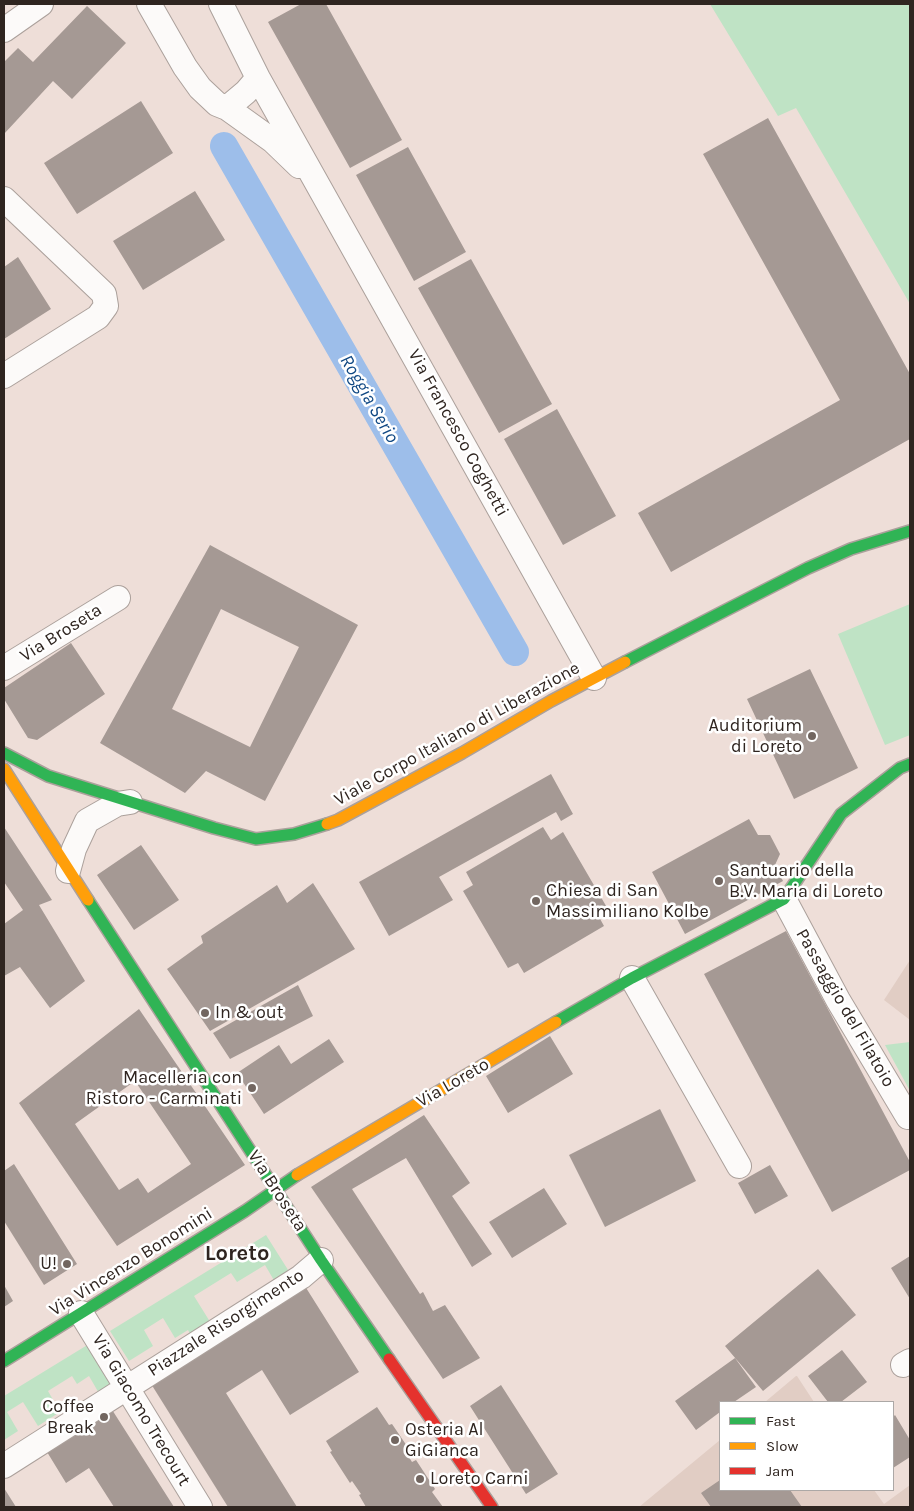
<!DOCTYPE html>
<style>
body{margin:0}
#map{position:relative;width:914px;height:1511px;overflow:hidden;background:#eeded8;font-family:Karla,sans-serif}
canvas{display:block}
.frame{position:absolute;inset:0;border:5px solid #2f2520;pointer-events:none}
.legend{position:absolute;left:719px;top:1401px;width:175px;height:90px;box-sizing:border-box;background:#fff;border:1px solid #aca8a6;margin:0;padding:6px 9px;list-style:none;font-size:15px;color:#2f2520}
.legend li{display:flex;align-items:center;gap:10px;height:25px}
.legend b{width:25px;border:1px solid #aca8a6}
</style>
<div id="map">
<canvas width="914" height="1511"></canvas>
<div class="frame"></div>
<ul class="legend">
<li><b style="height:6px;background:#30b455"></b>Fast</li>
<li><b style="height:6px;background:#ff9f0a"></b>Slow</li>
<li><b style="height:6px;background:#e5322d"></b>Jam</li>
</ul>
</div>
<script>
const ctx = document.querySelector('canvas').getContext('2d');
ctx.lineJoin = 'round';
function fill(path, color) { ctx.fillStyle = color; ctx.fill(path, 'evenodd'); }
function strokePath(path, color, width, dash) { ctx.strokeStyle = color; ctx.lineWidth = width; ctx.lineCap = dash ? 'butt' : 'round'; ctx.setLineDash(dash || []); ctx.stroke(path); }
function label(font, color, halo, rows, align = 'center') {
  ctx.font = font + ' Karla,sans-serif'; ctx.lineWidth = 5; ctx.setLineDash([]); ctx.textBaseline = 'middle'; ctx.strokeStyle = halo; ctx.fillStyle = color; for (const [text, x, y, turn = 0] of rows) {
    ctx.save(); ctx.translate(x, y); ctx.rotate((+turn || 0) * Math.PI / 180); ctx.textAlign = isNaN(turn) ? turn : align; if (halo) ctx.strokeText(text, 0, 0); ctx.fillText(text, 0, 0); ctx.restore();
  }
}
fill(new Path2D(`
 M 910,960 L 910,1020 L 884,1000 Z
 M 797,1376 L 814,1402 L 765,1402 L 796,1376 Z
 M 720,1440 L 720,1490 L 874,1490 L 884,1504 L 910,1485 L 910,1507 L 639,1507 Z`), '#e1cdc4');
fill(new Path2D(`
 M 710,4 L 910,4 L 910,304 L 796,108 L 778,116 Z
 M 910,604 L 910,735 L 885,745 L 838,634 Z
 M 910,1042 L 910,1091 L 885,1045 Z
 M 266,1235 L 290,1273 L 275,1282 L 265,1265 L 237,1282 L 231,1273 L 194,1296 L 212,1325 L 192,1337 L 188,1330 L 175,1338 L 163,1318 L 144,1330 L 153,1346 L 129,1361 L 110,1331 Z
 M 89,1344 L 115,1387 L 100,1395 L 89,1376 L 77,1384 L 72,1376 L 48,1391 L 60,1412 L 38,1426 L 23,1402 L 7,1412 L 18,1431 L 4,1440 L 4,1396 Z`), '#bfe3c5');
strokePath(new Path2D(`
 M 224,146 L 515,652`), '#9dbeea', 28);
fill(new Path2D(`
 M 301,4 L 326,4 L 402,140 L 350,168 L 268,22 Z
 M 87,6 L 126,43 L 72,99 L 53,81 L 4,134 L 4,62 L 18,48 L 33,62 Z
 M 141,101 L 173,153 L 77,214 L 44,163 Z
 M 768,118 L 910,374 L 910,439 L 671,572 L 638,513 L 840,400 L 703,154 Z
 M 408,147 L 466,252 L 414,281 L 356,175 Z
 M 195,191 L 225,240 L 143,290 L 113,241 Z
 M 18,257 L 51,309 L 4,339 L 4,267 Z
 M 471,259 L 552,404 L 499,433 L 418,288 Z
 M 557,409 L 616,516 L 563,545 L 504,439 Z
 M 210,545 L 358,625 L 265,801 L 206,771 L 185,793 L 100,743 ZM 221,609 L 299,647 L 250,747 L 172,709 Z
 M 71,643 L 105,694 L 37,740 L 28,738 L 4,699 L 4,688 Z
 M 810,669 L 858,768 L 794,799 L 747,699 Z
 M 551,774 L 573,814 L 561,821 L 556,812 L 439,877 L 453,900 L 389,936 L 359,882 Z
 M 749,819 L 758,835 L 770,835 L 780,854 L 775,865 L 783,881 L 685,934 L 652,872 Z
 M 4,827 L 52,900 L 39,905 L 85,981 L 50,1008 L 20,967 L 4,976 L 4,924 L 23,910 L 4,882 Z
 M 543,827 L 551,840 L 563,832 L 609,911 L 599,917 L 604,926 L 524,973 L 518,963 L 508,968 L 463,891 L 473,885 L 466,872 Z
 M 141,845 L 179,900 L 134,930 L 97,875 Z
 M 313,883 L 355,949 L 210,1031 L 167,969 L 203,943 L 201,936 L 277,885 L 287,903 Z
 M 786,931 L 910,1162 L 910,1170 L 832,1212 L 704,974 Z
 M 298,985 L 313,1016 L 230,1059 L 213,1033 Z
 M 139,1009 L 245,1165 L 117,1246 L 19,1103 ZM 135,1081 L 191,1164 L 148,1193 L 138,1178 L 119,1190 L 75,1124 Z
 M 550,1036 L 573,1074 L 508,1113 L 486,1076 Z
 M 329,1039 L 344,1062 L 264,1114 L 237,1073 L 279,1045 L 291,1064 Z
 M 660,1109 L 696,1181 L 605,1227 L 569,1155 Z
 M 424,1115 L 470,1183 L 452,1196 L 492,1254 L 472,1267 L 406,1158 L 352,1189 L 420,1294 L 423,1292 L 433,1311 L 445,1305 L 480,1358 L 443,1379 L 311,1187 Z
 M 14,1164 L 77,1264 L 44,1285 L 4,1221 L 4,1171 Z
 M 770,1165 L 788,1196 L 755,1214 L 738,1183 Z
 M 544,1188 L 567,1224 L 512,1258 L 489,1222 Z
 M 910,1256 L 910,1299 L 891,1268 Z
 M 818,1269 L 856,1315 L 763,1391 L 725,1346 Z
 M 303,1283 L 359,1372 L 290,1415 L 262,1370 L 226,1393 L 297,1507 L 228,1507 L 148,1379 Z
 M 4,1285 L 13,1301 L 4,1307 Z
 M 842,1350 L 867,1382 L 841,1402 L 828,1402 L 808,1376 Z
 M 735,1358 L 756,1387 L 734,1402 L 720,1402 L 720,1412 L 696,1430 L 675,1401 Z
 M 501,1385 L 558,1474 L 526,1494 L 470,1406 Z
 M 109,1405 L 174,1507 L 114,1507 L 89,1468 L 66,1483 L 44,1447 Z
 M 377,1407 L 389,1425 L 392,1424 L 411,1452 L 407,1454 L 412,1462 L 416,1460 L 435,1489 L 432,1492 L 443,1507 L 366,1507 L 359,1495 L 361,1494 L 352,1481 L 350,1483 L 330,1452 L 332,1451 L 326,1441 Z
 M 895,1415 L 910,1440 L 910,1457 L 893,1468 L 893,1417 Z
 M 720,1480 L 720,1490 L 790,1490 L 802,1507 L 711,1507 L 701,1493 Z
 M 4,1488 L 16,1507 L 4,1507 Z`), '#a59994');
const street = new Path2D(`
 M 149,4 L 185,67 L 200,88 L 217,104 L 227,108 L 273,141 L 299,166
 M 221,4 L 258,78 L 594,678
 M 4,30 L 41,4
 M 227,108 L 246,92 L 258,78
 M 4,199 L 104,294 L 106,306 L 98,317 L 4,376
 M 4,668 L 118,598
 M 68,871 L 74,849 L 87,821 L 117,804 L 130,802
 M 784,899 L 838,1000 L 908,1117
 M 632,978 L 739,1166
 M 81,1313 L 200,1507
 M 903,1365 L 910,1361
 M 4,1466 L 301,1277 L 321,1260`);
const fast = new Path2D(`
 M 625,662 L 808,568 L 851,549 L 910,531
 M 4,753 L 48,776 L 214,828 L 256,839 L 294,834 L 327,824
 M 88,900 L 321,1260 L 389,1359
 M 556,1022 L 632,978 L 784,899 L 841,814 L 900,768 L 910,764
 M 4,1361 L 245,1211 L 297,1175`);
const slow = new Path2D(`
 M 4,769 L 88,900
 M 327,824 L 338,820 L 462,753 L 551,701 L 625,662
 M 297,1175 L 556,1022`);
const jam = new Path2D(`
 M 389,1359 L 492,1507`);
strokePath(street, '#aba09b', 26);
strokePath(fast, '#aba09b', 14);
strokePath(slow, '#aba09b', 14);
strokePath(jam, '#aba09b', 14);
strokePath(street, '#fcfaf9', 24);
strokePath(fast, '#30b455', 11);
strokePath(slow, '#ff9f0a', 11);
strokePath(jam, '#e5322d', 11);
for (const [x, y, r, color] of [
 [812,736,5,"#726660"],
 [719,881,5,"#726660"],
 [536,901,5,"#726660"],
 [205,1013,5,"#726660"],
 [252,1088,5,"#726660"],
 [67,1264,5,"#726660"],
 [104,1417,5,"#726660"],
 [395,1440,5,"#726660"],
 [420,1479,5,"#726660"]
]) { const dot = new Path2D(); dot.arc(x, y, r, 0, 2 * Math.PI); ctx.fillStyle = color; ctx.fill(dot); strokePath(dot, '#fff', 2); }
label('18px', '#2f2520', '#fff', [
 ["Via Francesco Coghetti",458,433,61],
 ["Via Broseta",61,633,-32],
 ["Viale Corpo Italiano di Liberazione",457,734,-29],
 ["Passaggio del Filatoio",845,1008,60],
 ["Via Loreto",453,1083,-30],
 ["Via Broseta",277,1191,57],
 ["Via Vincenzo Bonomini",131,1262,-32],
 ["Piazzale Risorgimento",226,1323,-33],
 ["Via Giacomo Trecourt",141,1410,59]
]);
label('18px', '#2f2520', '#fff', [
 ["Auditorium",802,726,"right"],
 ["di Loreto",802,747,"right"],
 ["Santuario della",729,871],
 ["B.V. Maria di Loreto",729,892],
 ["Chiesa di San",546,891],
 ["Massimiliano Kolbe",546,912],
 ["In & out",215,1013],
 ["Macelleria con",242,1078,"right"],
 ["Ristoro - Carminati",242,1099,"right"],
 ["U!",57,1264,"right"],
 ["Coffee",94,1407,"right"],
 ["Break",94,1428,"right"],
 ["Osteria Al",405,1430],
 ["GiGianca",405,1451],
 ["Loreto Carni",430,1479]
], 'left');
label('italic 19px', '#114984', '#fff', [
 ["Roggia Serio",369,399,60]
]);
label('bold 22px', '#2f2520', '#fff', [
 ["Loreto",237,1254]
]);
</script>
